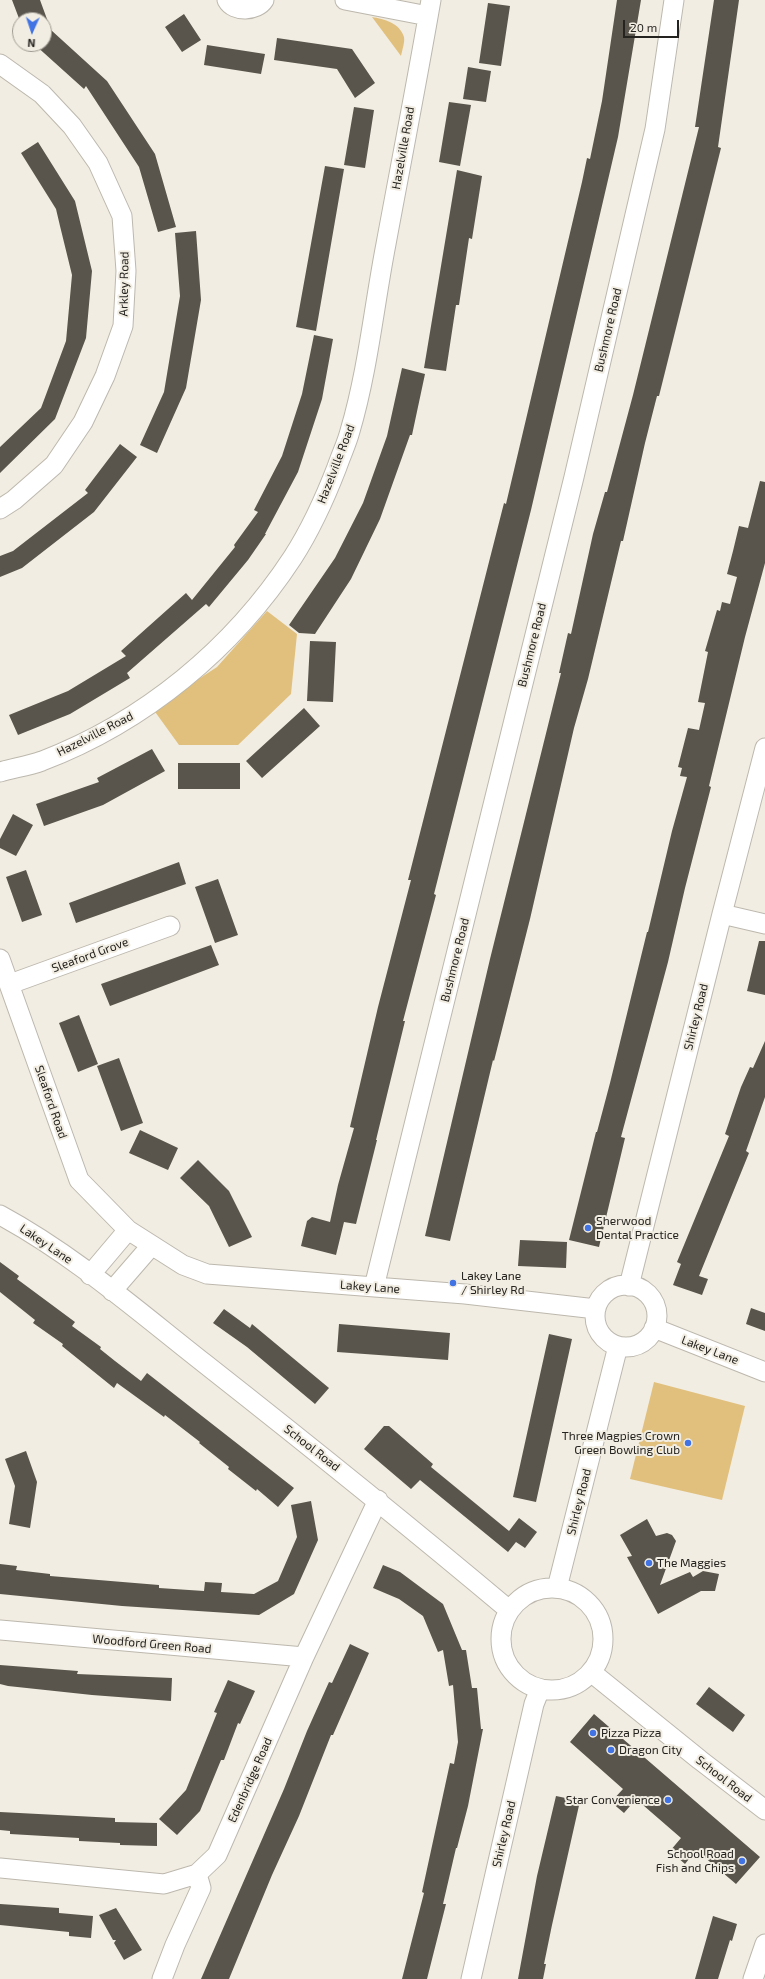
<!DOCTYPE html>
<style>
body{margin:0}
#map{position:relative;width:765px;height:1979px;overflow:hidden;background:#f2ede2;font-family:"Exo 2",sans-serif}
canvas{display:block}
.north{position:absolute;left:12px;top:12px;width:40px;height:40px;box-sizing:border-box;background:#f2ede2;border:1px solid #a09c94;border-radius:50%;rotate:183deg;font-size:11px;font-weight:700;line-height:16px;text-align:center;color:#25231f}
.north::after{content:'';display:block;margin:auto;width:14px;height:18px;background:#4173e4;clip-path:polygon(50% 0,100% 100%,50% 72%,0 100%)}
.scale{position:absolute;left:623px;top:20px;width:56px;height:18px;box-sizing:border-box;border:2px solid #25231f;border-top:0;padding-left:5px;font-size:12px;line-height:14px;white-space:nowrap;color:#25231f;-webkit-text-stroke:3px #f2ede2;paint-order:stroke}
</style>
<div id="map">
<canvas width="765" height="1979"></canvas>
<div class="north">N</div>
<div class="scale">20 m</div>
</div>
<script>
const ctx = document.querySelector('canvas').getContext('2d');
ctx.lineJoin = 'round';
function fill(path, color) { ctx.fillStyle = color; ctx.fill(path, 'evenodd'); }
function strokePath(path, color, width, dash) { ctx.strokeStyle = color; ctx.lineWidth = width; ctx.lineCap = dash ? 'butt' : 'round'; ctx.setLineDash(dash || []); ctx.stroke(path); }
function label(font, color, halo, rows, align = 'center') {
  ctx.font = font + ' "Exo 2",sans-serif'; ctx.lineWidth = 4; ctx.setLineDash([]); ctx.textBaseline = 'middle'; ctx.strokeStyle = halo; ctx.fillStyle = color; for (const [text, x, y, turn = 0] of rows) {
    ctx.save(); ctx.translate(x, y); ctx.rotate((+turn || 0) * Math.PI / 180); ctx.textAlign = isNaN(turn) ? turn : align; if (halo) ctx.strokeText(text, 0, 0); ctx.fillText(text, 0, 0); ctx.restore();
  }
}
fill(new Path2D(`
 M 372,17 C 384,19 400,23 404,37 C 405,42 402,51 401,56 Z
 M 267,611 L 297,634 L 291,694 L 238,745 L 179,745 L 153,709 L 217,667 Z
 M 654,1382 L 745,1406 L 722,1500 L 630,1479 Z`), '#e1c07e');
fill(new Path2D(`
 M 12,0 L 40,0 L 51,30 L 107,81 L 155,154 L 176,227 L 158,232 L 139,167 L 86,86 L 84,89 L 34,44 L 44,44 L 44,20 L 20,21 Z
 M 617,0 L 641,0 L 618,137 L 531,510 L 434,894 L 436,895 L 403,1021 L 405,1021 L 376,1140 L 377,1140 L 356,1224 L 344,1222 L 336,1255 L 301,1246 L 307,1221 L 312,1217 L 330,1222 L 338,1185 L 354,1128 L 350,1127 L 378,1007 L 411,880 L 408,880 L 504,503 L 506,504 L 582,182 L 587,158 L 590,159 L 602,101 Z
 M 714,0 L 739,0 L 718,147 L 721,148 L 659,396 L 657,396 L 645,443 L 623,541 L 621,541 L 588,679 L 574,728 L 530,919 L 494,1061 L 493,1060 L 450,1241 L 425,1236 L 490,959 L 561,673 L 559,673 L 568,633 L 571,634 L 593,534 L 605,492 L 607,492 L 633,395 L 699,127 L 695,127 Z
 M 488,3 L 510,6 L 501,66 L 479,63 Z
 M 184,14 L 201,40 L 182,52 L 165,27 Z
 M 277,38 L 352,49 L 375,83 L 355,98 L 337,69 L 274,60 Z
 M 207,45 L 265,54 L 261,74 L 204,65 Z
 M 468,67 L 491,71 L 486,102 L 463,99 Z
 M 449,102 L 471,105 L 460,166 L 439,162 Z
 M 354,107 L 374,110 L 365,168 L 344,165 Z
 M 38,142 L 75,201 L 92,271 L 86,338 L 55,419 L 0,473 L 0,447 L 41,408 L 66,341 L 72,275 L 60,226 L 56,209 L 21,153 Z
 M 325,166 L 344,169 L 316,331 L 296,327 Z
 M 457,170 L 482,176 L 472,239 L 469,238 L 459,305 L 456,305 L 446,371 L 424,368 Z
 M 196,231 L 201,300 L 186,388 L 157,453 L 140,445 L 164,392 L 180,296 L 175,233 Z
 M 314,335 L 333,339 L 322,399 L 298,472 L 265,534 L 266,534 L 248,560 L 209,607 L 206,604 L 127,673 L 130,678 L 70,714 L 18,735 L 9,715 L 68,691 L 126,656 L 121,651 L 186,593 L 192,600 L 235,547 L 234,545 L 258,512 L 254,510 L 282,456 L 302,394 Z
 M 402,368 L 425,374 L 412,435 L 410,435 L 380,519 L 351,579 L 315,634 L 299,633 L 289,625 L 335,558 L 363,503 L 387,436 Z
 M 120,444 L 137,457 L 94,512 L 22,568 L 0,577 L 0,556 L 13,551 L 88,493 L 85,490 Z
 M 760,481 L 765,482 L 765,563 L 745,637 L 709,786 L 711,787 L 685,888 L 668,962 L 621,1137 L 625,1138 L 599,1247 L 569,1240 L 596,1132 L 597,1132 L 610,1083 L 647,932 L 648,932 L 672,831 L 687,777 L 680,776 L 682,768 L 678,767 L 688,728 L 699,730 L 705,703 L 698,702 L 708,652 L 705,651 L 717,610 L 720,611 L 722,602 L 730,604 L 737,577 L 727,574 L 733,551 L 739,526 L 748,528 Z
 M 310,641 L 336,642 L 333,702 L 307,701 Z
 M 304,708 L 320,726 L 262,778 L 246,761 Z
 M 152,749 L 165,771 L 103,805 L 44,826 L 36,804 L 99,782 L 97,778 Z
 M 178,763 L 240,763 L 240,789 L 178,789 Z
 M 13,814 L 33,825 L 16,856 L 0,848 L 0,839 Z
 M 179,862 L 186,884 L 76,923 L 69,903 Z
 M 26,870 L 42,915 L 22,922 L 6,877 Z
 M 218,879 L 238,935 L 215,943 L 195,887 Z
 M 759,941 L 765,941 L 765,995 L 747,991 Z
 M 211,945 L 219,965 L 110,1006 L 101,984 Z
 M 79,1015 L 98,1064 L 78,1072 L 59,1023 Z
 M 765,1041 L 765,1097 L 746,1151 L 749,1153 L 699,1276 L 708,1279 L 702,1295 L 673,1285 L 681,1264 L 677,1262 L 729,1136 L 725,1134 L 741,1087 L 750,1067 L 753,1068 Z
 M 119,1058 L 143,1123 L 121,1131 L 97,1066 Z
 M 140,1130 L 178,1148 L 168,1170 L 129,1153 Z
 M 198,1160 L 229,1191 L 252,1237 L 229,1247 L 209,1206 L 180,1178 Z
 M 520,1240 L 567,1242 L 566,1268 L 518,1266 Z
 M 0,1262 L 19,1276 L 17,1279 L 75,1322 L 72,1326 L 101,1347 L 100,1349 L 115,1361 L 141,1381 L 147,1373 L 294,1488 L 278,1507 L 257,1489 L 256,1491 L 228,1469 L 229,1467 L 199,1443 L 200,1442 L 165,1415 L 164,1417 L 117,1383 L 114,1388 L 62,1346 L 63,1344 L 33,1323 L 35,1320 L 0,1292 Z
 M 751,1308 L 765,1313 L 765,1331 L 746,1324 Z
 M 224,1309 L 250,1328 L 252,1324 L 329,1388 L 315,1404 L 247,1347 L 213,1323 Z
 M 339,1324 L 450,1333 L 448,1360 L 337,1352 Z
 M 549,1334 L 572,1339 L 536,1502 L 513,1497 Z
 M 384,1426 L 389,1426 L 433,1464 L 431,1467 L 509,1531 L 519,1518 L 537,1532 L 525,1548 L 516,1542 L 508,1552 L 420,1480 L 411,1489 L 364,1449 Z
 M 26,1451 L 37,1482 L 30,1528 L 9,1524 L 15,1486 L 5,1459 Z
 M 311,1501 L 318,1540 L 294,1594 L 259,1615 L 122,1606 L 0,1594 L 0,1564 L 17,1566 L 16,1570 L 50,1574 L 50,1576 L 159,1585 L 159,1588 L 204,1591 L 205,1582 L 222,1583 L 221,1592 L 254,1594 L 278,1581 L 297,1537 L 291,1505 Z
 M 647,1519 L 656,1536 L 667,1533 L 672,1535 L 676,1541 L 660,1585 L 690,1572 L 693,1577 L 703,1571 L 719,1574 L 715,1591 L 701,1591 L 658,1614 L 627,1557 L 632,1556 L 620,1535 Z
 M 383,1565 L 400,1572 L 443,1604 L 462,1650 L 466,1650 L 472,1688 L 477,1688 L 481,1729 L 483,1729 L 468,1806 L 457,1848 L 456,1848 L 443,1904 L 446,1904 L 427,1979 L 402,1979 L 424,1893 L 422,1892 L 450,1763 L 454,1764 L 458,1742 L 453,1685 L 449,1686 L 443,1650 L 438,1652 L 423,1616 L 399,1599 L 373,1588 Z
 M 350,1644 L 369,1653 L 333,1735 L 331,1735 L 299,1816 L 272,1875 L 229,1979 L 201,1979 L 284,1789 L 307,1731 L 329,1682 L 332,1683 Z
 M 0,1665 L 78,1671 L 77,1674 L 172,1678 L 171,1701 L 92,1695 L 8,1686 L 0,1684 Z
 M 228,1680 L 255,1691 L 240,1724 L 238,1723 L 224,1760 L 221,1760 L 200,1811 L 177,1835 L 159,1819 L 186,1790 L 217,1713 L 214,1712 Z
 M 709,1687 L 745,1715 L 733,1732 L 696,1704 Z
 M 594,1714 L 760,1857 L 736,1884 L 696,1850 L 685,1864 L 670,1851 L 681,1838 L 636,1799 L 624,1813 L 611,1802 L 623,1789 L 570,1742 Z
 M 556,1796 L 580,1801 L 552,1925 L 544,1964 L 546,1964 L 543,1979 L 518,1979 L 537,1876 Z
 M 0,1812 L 115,1818 L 115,1822 L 157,1823 L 157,1846 L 120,1845 L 120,1843 L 79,1841 L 79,1838 L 10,1834 L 10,1831 L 0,1830 Z
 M 0,1904 L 59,1908 L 59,1913 L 93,1916 L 91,1938 L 69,1936 L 69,1932 L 0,1925 Z
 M 116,1908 L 142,1950 L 124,1960 L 114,1943 L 116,1940 L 113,1940 L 99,1915 Z
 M 713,1916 L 737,1924 L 732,1941 L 730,1940 L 718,1979 L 695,1979 Z`), '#59554c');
const minor = new Path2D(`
 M 227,0 C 234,13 257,11 264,0
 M 345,0 L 428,16
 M 0,64 L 42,94 L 72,126 L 98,163 L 122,216 L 126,271 L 123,326 L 105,376 L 83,422 L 54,465 L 14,500 L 0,509
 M 0,772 C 14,768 28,766 42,761 C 144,722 233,649 293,557 C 311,529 325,498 337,467 C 341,455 347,443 350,431 C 368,370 374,306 386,244 C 401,163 417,81 431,0
 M 722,914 L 765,924
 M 0,959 L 79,1180 L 128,1230 L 183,1265 L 207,1274 L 465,1294 L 596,1309
 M 10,984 L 170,926
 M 0,1215 C 74,1255 139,1312 204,1363 C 307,1444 409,1526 509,1610
 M 90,1275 L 128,1230
 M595 1316a31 31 0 1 1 62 0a31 31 0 1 1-62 0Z
 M 629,1286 L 722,914 L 765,748
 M 374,1287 L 574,477 L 655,129 L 674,0
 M 112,1291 L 151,1246
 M 654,1328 L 765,1372
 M 557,1588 L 618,1346
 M501 1639a51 51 0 1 1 102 0a51 51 0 1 1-102 0Z
 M 0,1630 L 304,1657
 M 591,1672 L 700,1760 L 765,1810
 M 0,1868 L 164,1884 L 197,1874 L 217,1855 L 304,1657 L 378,1500
 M 162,1979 L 175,1945 L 201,1888 L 197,1874
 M 471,1979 L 534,1704 L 540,1689
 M 753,1979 L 765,1944`);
strokePath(minor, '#bdb8ae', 21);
strokePath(minor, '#fff', 19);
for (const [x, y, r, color] of [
 [588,1228,4,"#4173e4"],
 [453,1283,4,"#4173e4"],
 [688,1443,4,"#4173e4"],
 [649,1563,4,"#4173e4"],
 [593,1733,4,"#4173e4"],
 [611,1750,4,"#4173e4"],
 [668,1800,4,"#4173e4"],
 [742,1861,4,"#4173e4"]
]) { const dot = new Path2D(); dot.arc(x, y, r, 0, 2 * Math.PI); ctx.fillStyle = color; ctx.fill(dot); strokePath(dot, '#f2ede2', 1.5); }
label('12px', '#25231f', '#f2ede2', [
 ["Hazelville Road",403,148,-80],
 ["Arkley Road",124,284,-89],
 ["Bushmore Road",608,330,-77],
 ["Hazelville Road",336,464,-69],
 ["Bushmore Road",532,645,-76],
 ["Hazelville Road",95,734,-27],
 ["Sleaford Grove",90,955,-20],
 ["Bushmore Road",455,960,-76],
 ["Shirley Road",696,1017,-76],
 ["Sleaford Road",51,1102,71],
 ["Lakey Lane",46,1244,34],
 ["Lakey Lane",370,1287,4],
 ["Lakey Lane",710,1350,21],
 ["School Road",312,1448,38],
 ["Shirley Road",579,1502,-76],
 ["Woodford Green Road",152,1644,5],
 ["School Road",724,1779,38],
 ["Edenbridge Road",250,1780,-66],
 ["Shirley Road",504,1834,-77]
]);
label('12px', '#25231f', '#f2ede2', [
 ["Sherwood",596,1221],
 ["Dental Practice",596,1235],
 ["Lakey Lane",461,1276],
 ["/ Shirley Rd",461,1290],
 ["Three Magpies Crown",680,1436,"right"],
 ["Green Bowling Club",680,1450,"right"],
 ["The Maggies",657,1563],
 ["Pizza Pizza",601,1733],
 ["Dragon City",619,1750],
 ["Star Convenience",660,1800,"right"],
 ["School Road",734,1854,"right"],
 ["Fish and Chips",734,1868,"right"]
], 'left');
</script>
